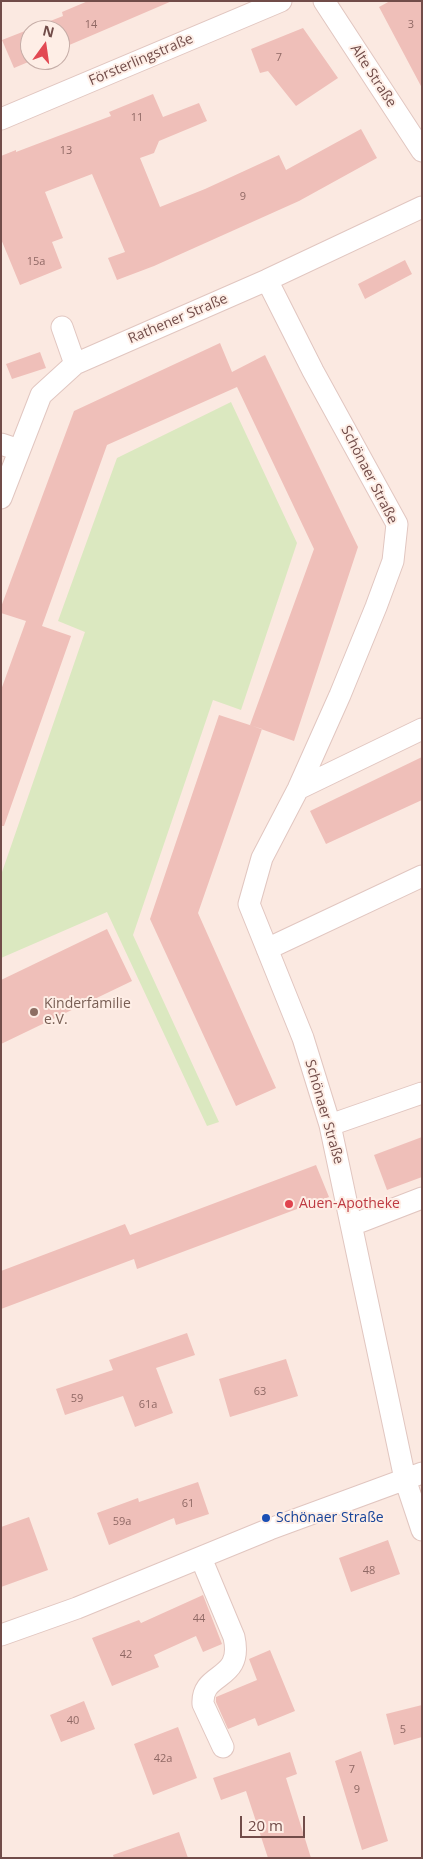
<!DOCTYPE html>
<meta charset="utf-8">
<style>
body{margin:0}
#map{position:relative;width:423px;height:1859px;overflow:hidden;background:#fbe9e1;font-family:"Open Sans",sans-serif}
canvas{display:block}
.frame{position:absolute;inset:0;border:2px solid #714c49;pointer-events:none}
.north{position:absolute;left:20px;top:20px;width:50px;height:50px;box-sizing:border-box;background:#feeee6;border:1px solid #c6ada7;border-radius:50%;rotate:14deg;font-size:14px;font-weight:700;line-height:20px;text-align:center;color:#714c49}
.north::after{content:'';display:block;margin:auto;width:18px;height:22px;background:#e24953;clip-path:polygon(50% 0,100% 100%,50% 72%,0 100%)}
.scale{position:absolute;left:240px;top:1816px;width:65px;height:22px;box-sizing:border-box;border:2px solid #714c49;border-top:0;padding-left:6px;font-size:15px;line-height:18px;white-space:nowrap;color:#714c49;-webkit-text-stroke:4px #feeee6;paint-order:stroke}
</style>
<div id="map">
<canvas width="423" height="1859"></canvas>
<div class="frame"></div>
<div class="north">N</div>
<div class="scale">20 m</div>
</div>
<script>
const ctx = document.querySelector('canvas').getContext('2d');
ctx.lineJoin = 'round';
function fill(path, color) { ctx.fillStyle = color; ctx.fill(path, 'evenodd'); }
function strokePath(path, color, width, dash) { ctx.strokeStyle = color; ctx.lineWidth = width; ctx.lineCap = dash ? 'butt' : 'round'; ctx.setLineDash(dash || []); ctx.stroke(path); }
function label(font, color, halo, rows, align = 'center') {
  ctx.font = font + ' "Open Sans",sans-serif'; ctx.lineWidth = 4; ctx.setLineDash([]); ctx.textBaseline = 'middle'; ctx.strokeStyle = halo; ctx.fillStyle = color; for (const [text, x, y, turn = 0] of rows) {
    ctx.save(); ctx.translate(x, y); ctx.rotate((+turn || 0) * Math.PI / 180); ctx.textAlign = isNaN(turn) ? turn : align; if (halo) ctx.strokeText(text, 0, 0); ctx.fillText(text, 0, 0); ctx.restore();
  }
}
fill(new Path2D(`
 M 231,402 L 297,543 L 241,710 L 213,700 L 133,935 L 219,1122 L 207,1126 L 107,912 L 1,958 L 1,875 L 85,632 L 58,621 L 117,458 Z`), '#dbe8c0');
fill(new Path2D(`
 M 88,1 L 172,1 L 60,49 L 60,30 L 30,30 L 30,60 L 33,60 L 14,68 L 2,40 L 63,16 L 62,12 Z
 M 390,1 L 422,1 L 422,88 L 379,7 Z
 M 303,28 L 338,78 L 296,106 L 268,71 L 260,73 L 251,49 Z
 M 153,94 L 163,117 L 199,103 L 207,121 L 159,141 L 154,153 L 140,158 L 160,207 L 205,189 L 279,155 L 286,170 L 361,129 L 377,158 L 299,201 L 154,266 L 117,280 L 108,258 L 125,252 L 92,174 L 45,192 L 63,238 L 52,242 L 62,268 L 20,285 L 1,239 L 1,156 L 16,150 L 16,152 L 111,116 L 109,112 Z
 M 405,260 L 412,274 L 365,299 L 358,284 Z
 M 220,343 L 232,372 L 265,355 L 358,547 L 294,741 L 250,725 L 314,549 L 237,387 L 107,445 L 42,626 L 71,636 L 4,826 L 1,826 L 1,690 L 26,621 L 1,613 L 1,607 L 74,411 Z
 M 40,352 L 46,368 L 12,379 L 6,364 Z
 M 219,715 L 262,729 L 198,913 L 276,1088 L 236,1106 L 150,919 Z
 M 422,757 L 422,800 L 326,844 L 310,811 Z
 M 107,929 L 132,981 L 1,1044 L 1,980 Z
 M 422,1137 L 422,1177 L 387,1190 L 374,1155 Z
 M 316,1165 L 329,1197 L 137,1269 L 134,1259 L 1,1309 L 1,1271 L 125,1224 L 130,1235 Z
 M 187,1333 L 195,1355 L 156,1368 L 173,1413 L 135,1427 L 123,1396 L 65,1415 L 56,1389 L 113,1370 L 109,1360 Z
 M 286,1359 L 298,1396 L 230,1417 L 219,1379 Z
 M 198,1482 L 209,1514 L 176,1525 L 174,1518 L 109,1545 L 97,1513 L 138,1498 L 139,1502 Z
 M 29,1517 L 48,1570 L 1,1587 L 1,1527 Z
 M 388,1540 L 400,1574 L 351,1592 L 339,1558 Z
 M 203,1595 L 222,1644 L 203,1652 L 196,1636 L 154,1655 L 159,1667 L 112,1686 L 92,1638 L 139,1620 L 141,1623 Z
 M 270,1650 L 295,1711 L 258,1726 L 255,1718 L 228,1729 L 216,1702 L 216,1697 L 257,1680 L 249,1659 Z
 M 84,1701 L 95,1729 L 61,1742 L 50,1715 Z
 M 422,1705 L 422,1737 L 394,1745 L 386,1714 Z
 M 178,1727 L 197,1778 L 153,1795 L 134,1744 Z
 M 361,1751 L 388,1841 L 362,1850 L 335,1761 Z
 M 290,1752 L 297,1774 L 286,1778 L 311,1858 L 268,1858 L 246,1791 L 221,1800 L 213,1778 Z
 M 179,1832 L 188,1858 L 114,1858 L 113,1855 Z`), '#efbfb9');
const minor = new Path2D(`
 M 324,1 L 422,151
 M 1,119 L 281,1
 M 267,280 L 313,371 L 397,524 L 393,561 L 376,607 L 340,695 L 298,789 L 262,858 L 249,904 L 303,1038 L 330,1125 L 405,1479 L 422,1530
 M 62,327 L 75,364
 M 1,444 L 19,450
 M 1,498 L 41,395 L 75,364 L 267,280 L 422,207
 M 298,789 L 422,729
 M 267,949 L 422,876
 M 330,1125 L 422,1093
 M 352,1225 L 422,1198
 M 201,1558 L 234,1637 C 244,1682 201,1671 203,1704 L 223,1747
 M 1,1635 L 77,1608 L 270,1529 L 422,1473`);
strokePath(minor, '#e1c6c0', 23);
strokePath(minor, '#fff', 21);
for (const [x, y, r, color] of [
 [34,1012,5,"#8d6e63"],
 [289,1204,5,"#e0444e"],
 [266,1518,5,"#1a4fb4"]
]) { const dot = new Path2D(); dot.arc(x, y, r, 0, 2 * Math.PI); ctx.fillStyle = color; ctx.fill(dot); strokePath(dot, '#feeee6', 2); }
label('11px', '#906965', null, [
 ["14",91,25],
 ["3",411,25],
 ["7",279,58],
 ["11",137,118],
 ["13",66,151],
 ["9",243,197],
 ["15a",36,262],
 ["63",260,1392],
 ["59",77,1399],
 ["61a",148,1405],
 ["61",188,1504],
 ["59a",122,1522],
 ["48",369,1571],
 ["44",199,1619],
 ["42",126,1655],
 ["40",73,1721],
 ["5",403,1730],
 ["42a",163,1759],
 ["7",352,1770],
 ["9",357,1790]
]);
label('14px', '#714c49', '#feeee6', [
 ["Försterlingstraße",141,60,-23],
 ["Alte Straße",373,76,57],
 ["Rathener Straße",178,319,-23],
 ["Schönaer Straße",369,475,63],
 ["Schönaer Straße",324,1112,74]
]);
label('14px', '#785e54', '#feeee6', [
 ["Kinderfamilie",44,1004],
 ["e.V.",44,1020]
], 'left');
label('14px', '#be3a42', '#feeee6', [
 ["Auen-Apotheke",299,1204]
], 'left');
label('14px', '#164399', '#feeee6', [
 ["Schönaer Straße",276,1518]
], 'left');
</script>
